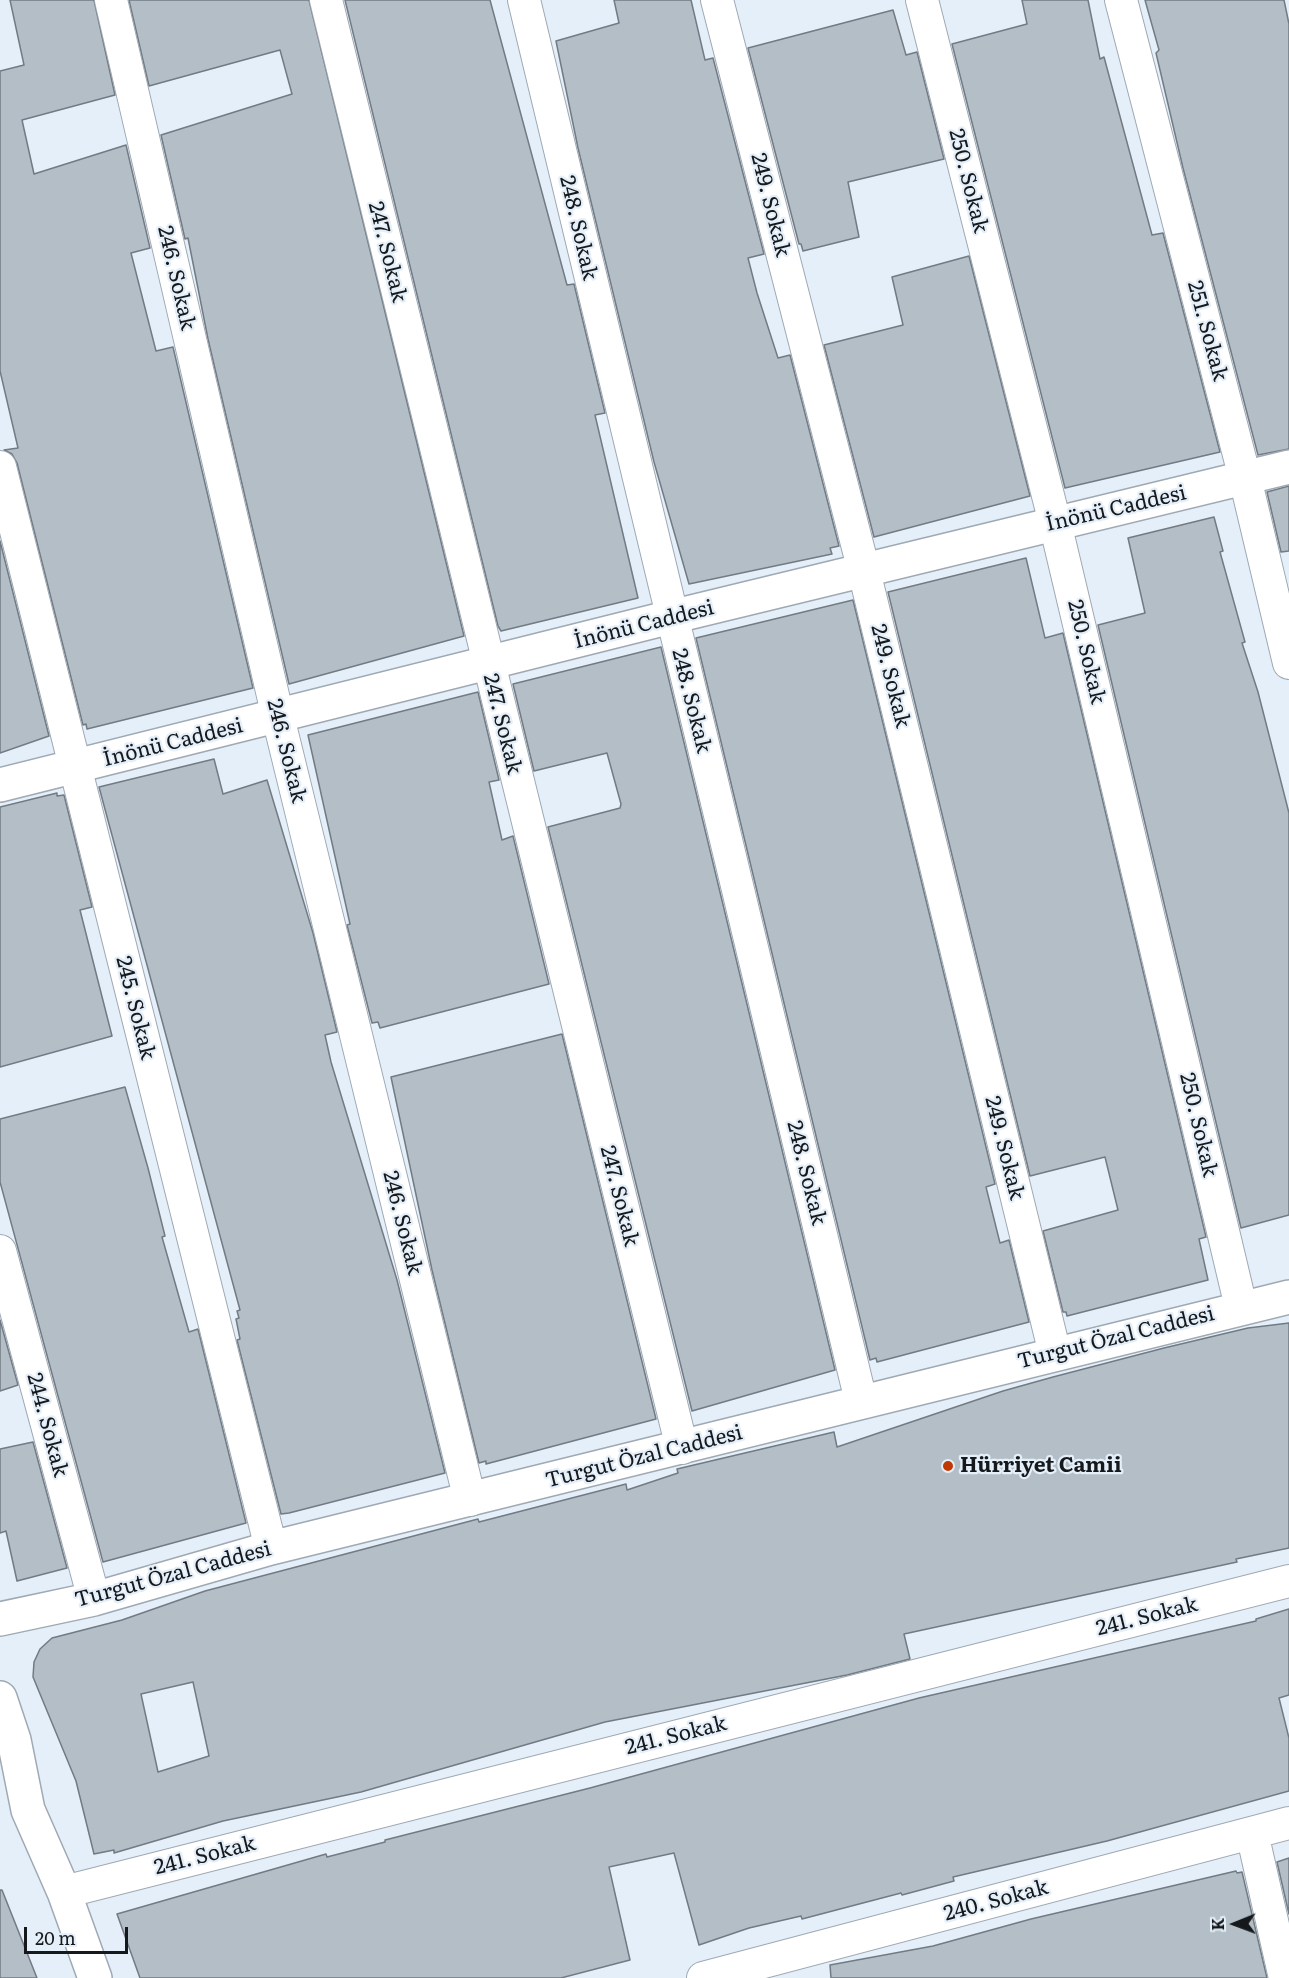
<!DOCTYPE html>
<meta charset="utf-8">
<style>
body{margin:0}
#map{position:relative;width:1289px;height:1978px;overflow:hidden;background:#e5eff9;font-family:Literata,serif}
canvas{display:block}
.north{position:absolute;left:1205px;top:1894px;width:60px;height:60px;-webkit-text-stroke:4px #e5eff9;paint-order:stroke;rotate:269deg;font-size:16px;font-weight:700;line-height:24px;text-align:center;color:#15191c}
.north::after{content:'';display:block;margin:auto;width:21px;height:27px;background:#15191c;clip-path:polygon(50% 0,100% 100%,50% 72%,0 100%)}
.scale{position:absolute;left:24px;top:1927px;width:104px;height:27px;box-sizing:border-box;border:3px solid #15191c;border-top:0;padding-left:8px;font-size:18px;line-height:21px;white-space:nowrap;color:#15191c;-webkit-text-stroke:4px #e5eff9;paint-order:stroke}
</style>
<div id="map">
<canvas width="1289" height="1978"></canvas>
<div class="north">K</div>
<div class="scale">20 m</div>
</div>
<script>
const ctx = document.querySelector('canvas').getContext('2d');
ctx.lineJoin = 'round';
function fill(path, color) { ctx.fillStyle = color; ctx.fill(path, 'evenodd'); }
function strokePath(path, color, width, dash) { ctx.strokeStyle = color; ctx.lineWidth = width; ctx.lineCap = dash ? 'butt' : 'round'; ctx.setLineDash(dash || []); ctx.stroke(path); }
function label(font, color, halo, rows, align = 'center') {
  ctx.font = font + ' Literata,serif'; ctx.lineWidth = 4.5; ctx.setLineDash([]); ctx.textBaseline = 'middle'; ctx.strokeStyle = halo; ctx.fillStyle = color; for (const [text, x, y, turn = 0] of rows) {
    ctx.save(); ctx.translate(x, y); ctx.rotate((+turn || 0) * Math.PI / 180); ctx.textAlign = isNaN(turn) ? turn : align; if (halo) ctx.strokeText(text, 0, 0); ctx.fillText(text, 0, 0); ctx.restore();
  }
}
const building = new Path2D(`
 M 10,0 L 94,0 L 115,95 L 22,120 L 34,174 L 126,145 L 150,248 L 131,253 L 156,351 L 173,347 L 253,688 L 87,729 L 86,724 L 83,725 L 17,463 L 12,454 L 4,450 L 18,448 L 0,371 L 0,71 L 24,65 Z
 M 129,0 L 309,0 L 464,636 L 289,684 L 208,339 L 188,238 L 185,239 L 161,135 L 292,94 L 280,50 L 149,86 Z
 M 345,0 L 490,0 L 567,285 L 574,284 L 605,413 L 595,415 L 638,598 L 501,631 L 498,626 Z
 M 614,0 L 691,0 L 705,60 L 713,58 L 764,254 L 748,258 L 757,293 L 778,358 L 790,355 L 839,546 L 830,548 L 832,554 L 689,584 L 654,462 L 578,148 L 556,41 L 619,23 Z
 M 1022,0 L 1088,0 L 1100,59 L 1104,57 L 1152,235 L 1163,233 L 1220,452 L 1065,488 L 952,44 L 1027,24 Z
 M 1145,0 L 1284,0 L 1289,24 L 1289,449 L 1258,455 L 1183,168 L 1156,53 L 1159,50 Z
 M 893,10 L 906,55 L 917,52 L 944,159 L 848,182 L 859,237 L 803,251 L 801,244 L 799,244 L 748,48 Z
 M 969,256 L 1030,496 L 874,537 L 824,345 L 903,325 L 892,277 Z
 M 1289,486 L 1289,551 L 1281,552 L 1267,492 Z
 M 1214,517 L 1223,551 L 1220,552 L 1245,642 L 1242,643 L 1258,692 L 1289,813 L 1289,1215 L 1241,1228 L 1098,625 L 1145,613 L 1128,538 Z
 M 0,541 L 49,736 L 0,753 Z
 M 1026,558 L 1045,638 L 1063,633 L 1206,1237 L 1199,1239 L 1208,1280 L 1067,1316 L 1066,1312 L 1063,1312 L 1043,1231 L 1118,1210 L 1105,1157 L 1030,1176 L 888,592 Z
 M 853,600 L 995,1184 L 986,1187 L 1000,1243 L 1009,1240 L 1029,1322 L 877,1362 L 876,1358 L 870,1360 L 696,638 Z
 M 661,647 L 835,1370 L 692,1411 L 548,827 L 620,808 L 621,804 L 607,753 L 534,771 L 513,684 Z
 M 478,692 L 499,780 L 489,782 L 502,840 L 513,836 L 549,984 L 380,1028 L 378,1022 L 372,1023 L 347,925 L 350,924 L 308,735 Z
 M 214,759 L 223,794 L 267,780 L 313,933 L 337,1032 L 325,1035 L 331,1062 L 397,1280 L 445,1473 L 289,1513 L 281,1514 L 237,1340 L 240,1339 L 236,1319 L 239,1318 L 237,1311 L 240,1310 L 99,787 Z
 M 57,793 L 57,796 L 64,795 L 92,907 L 80,910 L 112,1036 L 0,1067 L 0,807 Z
 M 562,1034 L 656,1419 L 486,1464 L 486,1461 L 479,1463 L 432,1270 L 391,1077 Z
 M 125,1087 L 148,1168 L 165,1236 L 162,1237 L 189,1332 L 198,1329 L 246,1523 L 103,1562 L 0,1182 L 0,1119 Z
 M 0,1320 L 18,1385 L 0,1391 Z
 M 1289,1323 L 1289,1548 L 1236,1559 L 1237,1562 L 904,1634 L 910,1659 L 847,1675 L 605,1722 L 361,1792 L 223,1821 L 114,1853 L 114,1850 L 94,1854 L 76,1781 L 33,1677 L 34,1662 L 40,1649 L 52,1638 L 122,1620 L 205,1591 L 478,1519 L 479,1522 L 626,1484 L 627,1490 L 678,1473 L 677,1469 L 834,1432 L 837,1447 L 1003,1391 L 1053,1377 L 1164,1348 L 1248,1328 ZM 193,1682 L 209,1756 L 158,1772 L 141,1694 Z
 M 33,1442 L 67,1568 L 17,1581 L 6,1531 L 0,1533 L 0,1449 Z
 M 1289,1609 L 1289,1695 L 1279,1698 L 1289,1738 L 1289,1791 L 1107,1841 L 953,1877 L 954,1881 L 902,1895 L 901,1893 L 802,1919 L 801,1916 L 749,1928 L 699,1945 L 674,1853 L 609,1867 L 630,1960 L 561,1978 L 140,1978 L 117,1914 L 326,1854 L 327,1857 L 385,1842 L 385,1840 L 590,1788 L 919,1698 L 1256,1621 L 1256,1619 Z
 M 1289,1858 L 1289,1914 L 1277,1862 Z
 M 1236,1871 L 1237,1873 L 1242,1872 L 1267,1978 L 831,1978 L 830,1965 L 933,1946 L 1031,1919 Z
 M 0,1890 L 2,1890 L 37,1978 L 0,1978 Z`);
fill(building, '#b3bec7');
strokePath(building, '#727b84', 1.5);
const minor = new Path2D(`
 M 111,0 L 278,717 L 470,1500
 M 326,0 L 682,1448
 M 524,0 L 861,1401
 M 717,0 L 864,571 L 1055,1354
 M 922,0 L 1055,523 L 1241,1307
 M 1121,0 L 1245,478 L 1289,663
 M 0,467 L 271,1548
 M 0,1251 L 94,1599
 M 1252,1833 L 1285,1978
 M 64,1892 L 1289,1581
 M 703,1978 L 1289,1823`);
const tertiary = new Path2D(`
 M 0,785 L 671,617 L 1289,467
 M 0,1619 L 94,1599 L 271,1548 L 1289,1297
 M 0,1698 L 14,1740 L 28,1810 L 64,1892 L 95,1978`);
strokePath(minor, '#9fa9b3', 34);
strokePath(tertiary, '#9fa9b3', 36);
strokePath(minor, '#fff', 32);
strokePath(tertiary, '#fff', 33);
for (const [x, y, r, color] of [
 [948,1466,6,"#c03802"]
]) { const dot = new Path2D(); dot.arc(x, y, r, 0, 2 * Math.PI); ctx.fillStyle = color; ctx.fill(dot); strokePath(dot, '#e5eff9', 2); }
label('21px', '#15191c', '#e5eff9', [
 ["250. Sokak",968,181,76],
 ["249. Sokak",770,205,76],
 ["248. Sokak",578,228,77],
 ["247. Sokak",387,252,76],
 ["246. Sokak",176,278,77],
 ["251. Sokak",1207,331,75],
 ["İnönü Caddesi",1116,509,-13],
 ["İnönü Caddesi",644,625,-14],
 ["250. Sokak",1086,652,77],
 ["249. Sokak",890,676,76],
 ["248. Sokak",691,701,76],
 ["247. Sokak",502,724,76],
 ["İnönü Caddesi",173,743,-14],
 ["246. Sokak",286,751,76],
 ["245. Sokak",135,1008,76],
 ["250. Sokak",1198,1125,77],
 ["249. Sokak",1004,1148,76],
 ["248. Sokak",806,1173,76],
 ["247. Sokak",619,1196,76],
 ["246. Sokak",402,1223,76],
 ["Turgut Özal Caddesi",1116,1338,-14],
 ["244. Sokak",47,1425,75],
 ["Turgut Özal Caddesi",644,1457,-14],
 ["Turgut Özal Caddesi",173,1575,-15],
 ["241. Sokak",1147,1617,-14],
 ["241. Sokak",676,1736,-14],
 ["241. Sokak",205,1856,-14],
 ["240. Sokak",996,1901,-15]
]);
label('bold 21px', '#15191c', '#e5eff9', [
 ["Hürriyet Camii",960,1466]
], 'left');
</script>
